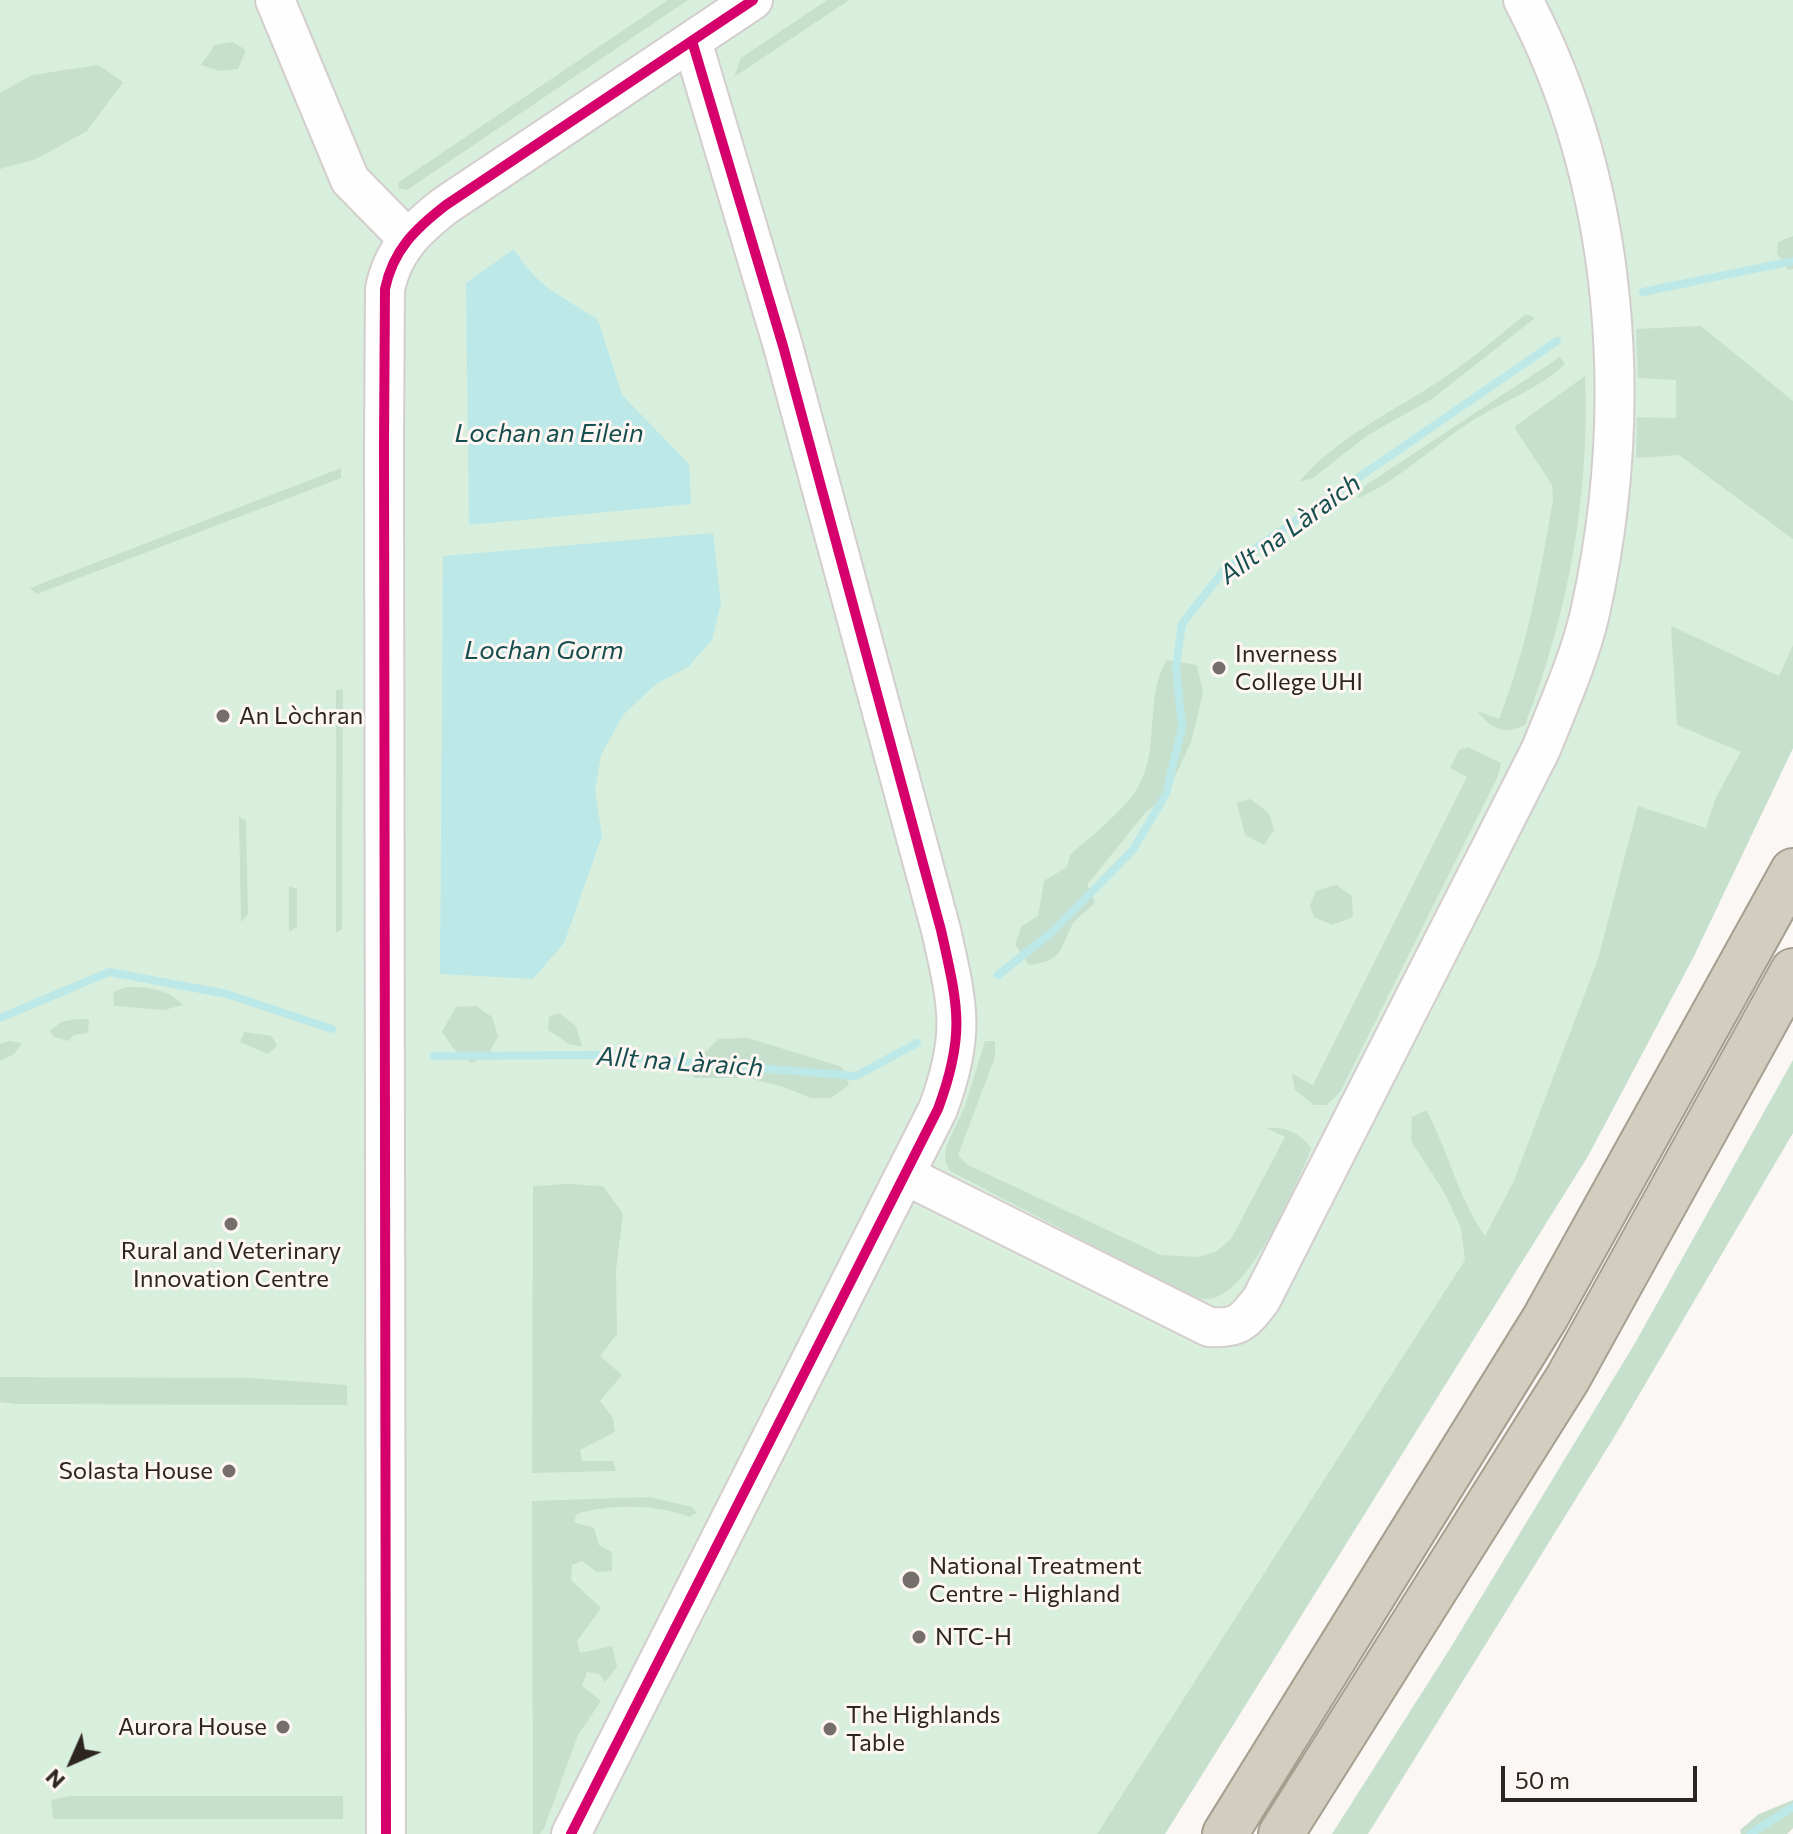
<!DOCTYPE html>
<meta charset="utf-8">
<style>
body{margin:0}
#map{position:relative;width:1793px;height:1834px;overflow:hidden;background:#faf7f5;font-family:Commissioner,sans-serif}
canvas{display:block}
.north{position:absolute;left:32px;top:1722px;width:80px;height:80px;-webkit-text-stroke:6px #fdf6f2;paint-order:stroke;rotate:225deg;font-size:22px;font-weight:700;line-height:32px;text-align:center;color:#2c2522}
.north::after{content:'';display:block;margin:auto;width:28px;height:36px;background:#2c2522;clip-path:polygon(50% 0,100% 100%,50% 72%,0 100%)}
.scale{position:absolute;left:1501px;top:1766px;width:196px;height:36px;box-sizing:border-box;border:4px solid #2c2522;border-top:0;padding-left:10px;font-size:24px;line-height:28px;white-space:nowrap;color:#2c2522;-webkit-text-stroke:6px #fdf6f2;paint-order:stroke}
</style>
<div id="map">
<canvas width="1793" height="1834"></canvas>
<div class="north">N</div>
<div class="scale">50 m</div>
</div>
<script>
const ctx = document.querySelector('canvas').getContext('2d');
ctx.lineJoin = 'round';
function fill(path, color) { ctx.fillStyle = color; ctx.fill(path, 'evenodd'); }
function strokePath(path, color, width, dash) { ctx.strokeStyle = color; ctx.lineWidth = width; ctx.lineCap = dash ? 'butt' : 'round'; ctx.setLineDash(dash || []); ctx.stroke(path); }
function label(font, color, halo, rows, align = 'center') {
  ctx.font = font + ' Commissioner,sans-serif'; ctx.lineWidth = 6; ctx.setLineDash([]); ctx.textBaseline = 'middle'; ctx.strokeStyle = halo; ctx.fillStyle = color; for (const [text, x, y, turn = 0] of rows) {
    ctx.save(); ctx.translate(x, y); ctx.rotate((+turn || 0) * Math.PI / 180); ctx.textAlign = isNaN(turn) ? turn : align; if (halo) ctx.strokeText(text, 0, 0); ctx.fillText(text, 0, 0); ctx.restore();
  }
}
fill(new Path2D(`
 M 0,0 L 1793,0 L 1793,748 L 1694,956 L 1588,1156 L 1165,1834 L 0,1834 Z`), '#d8efde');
fill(new Path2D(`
 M 668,0 L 688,0 L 407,190 L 398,188 L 399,182 Z
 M 827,0 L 849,0 L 734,77 L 741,58 Z
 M 233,42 L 246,50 L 238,69 L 220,71 L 201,65 L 215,45 Z
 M 98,65 L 123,82 L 87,131 L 36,159 L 0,169 L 0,93 L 32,75 Z
 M 1793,236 L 1793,269 L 1788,270 L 1777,253 L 1778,242 Z
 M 1526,314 L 1535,318 L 1432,399 L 1368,435 L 1313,478 L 1299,482 C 1337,438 1385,416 1433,385 C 1466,364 1496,338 1526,314 Z
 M 1701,326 L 1793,401 L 1793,539 L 1679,455 L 1636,458 L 1637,417 L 1676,418 L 1676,380 L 1638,378 L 1636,329 Z
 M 1560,357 L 1565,364 C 1539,388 1505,401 1475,419 C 1434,445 1401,479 1357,499 L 1363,487 Z
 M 1585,376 C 1590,496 1568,614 1525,725 C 1504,736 1491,728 1477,711 L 1499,719 C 1527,648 1540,575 1553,500 L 1552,485 L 1514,427 Z
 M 341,468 L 341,478 L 37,594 L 30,588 Z
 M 1671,626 L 1779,676 L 1793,645 L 1793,748 L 1694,956 L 1588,1156 L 1165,1834 L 1097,1834 L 1465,1260 L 1461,1228 L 1444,1192 L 1411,1141 L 1412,1117 L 1426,1110 C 1448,1150 1459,1200 1485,1236 L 1513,1183 L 1598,959 L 1638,806 L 1706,828 L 1716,797 L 1741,752 L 1677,725 Z
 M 1167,660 L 1197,665 L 1203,693 L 1191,742 L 1180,766 L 1163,799 L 1145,813 L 1087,885 L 1095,902 C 1089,910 1076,917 1072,925 C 1059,951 1063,960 1029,965 L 1015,944 L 1022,926 L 1038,916 L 1044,881 L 1067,867 L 1070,855 C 1092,835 1131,806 1142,779 C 1159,741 1145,694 1167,660 Z
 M 343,689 L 342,929 L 336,933 L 336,690 Z
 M 1468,747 L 1501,763 L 1498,776 L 1340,1092 L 1327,1105 L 1314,1105 L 1295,1090 L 1292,1074 L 1313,1085 L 1467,777 L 1450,768 L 1459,750 Z
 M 1250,799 L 1269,813 L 1274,830 L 1264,845 L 1245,835 L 1237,803 Z
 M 239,817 L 246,820 L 248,914 L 241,922 Z
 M 1336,885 L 1352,896 L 1353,917 L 1332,925 L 1314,917 L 1310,906 L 1316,891 Z
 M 289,886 L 297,889 L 297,927 L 289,932 Z
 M 125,987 C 148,987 166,988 183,1005 L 164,1010 L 114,1006 L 113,993 Z
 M 476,1006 L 492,1017 L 498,1036 L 488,1056 L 471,1063 L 453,1048 L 442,1032 L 456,1007 Z
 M 559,1013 L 576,1026 L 582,1046 L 571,1045 L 548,1030 L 549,1017 Z
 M 76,1019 L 89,1019 L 88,1033 L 74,1035 L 68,1041 L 54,1037 L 50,1031 L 61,1022 Z
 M 244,1032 L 272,1036 L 277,1046 L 268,1054 L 240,1042 Z
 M 748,1038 L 842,1067 L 849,1085 L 831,1098 L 811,1098 L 784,1087 L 748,1078 L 695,1078 L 689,1070 L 718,1039 Z
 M 9,1041 L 22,1043 L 14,1054 L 0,1061 L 0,1044 Z
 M 985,1041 L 995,1041 L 995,1057 L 958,1155 L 968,1165 L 1161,1255 L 1199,1257 L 1217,1251 L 1231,1239 L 1285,1137 L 1267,1128 C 1286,1126 1300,1133 1311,1148 L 1306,1162 C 1290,1195 1248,1299 1206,1299 C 1200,1299 1193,1297 1188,1295 L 950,1171 L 945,1160 L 946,1147 L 965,1106 Z
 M 1793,1060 L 1793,1133 L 1613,1439 L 1368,1834 L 1332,1834 L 1451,1647 L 1635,1343 Z
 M 568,1184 L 603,1186 L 623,1214 L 616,1270 L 617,1334 L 600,1356 L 622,1375 L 600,1401 L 613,1418 L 615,1432 L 580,1450 L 582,1461 L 613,1461 L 616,1471 L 532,1473 L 533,1186 Z
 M 0,1377 L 250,1378 L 347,1385 L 347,1405 L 17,1404 L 0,1402 Z
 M 649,1497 L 692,1507 L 697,1513 L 689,1517 C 657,1504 610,1504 577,1514 L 574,1522 L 594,1528 L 599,1545 L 612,1552 L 612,1571 L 597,1572 L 582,1561 L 572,1565 L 571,1580 L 601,1608 L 577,1641 L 580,1653 L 612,1646 L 617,1667 L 605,1682 L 599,1674 L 587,1672 L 582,1686 L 601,1701 L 578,1735 L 544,1828 L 540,1834 L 533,1834 L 532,1501 Z
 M 69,1796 L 343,1796 L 343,1819 L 53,1819 L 51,1800 Z
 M 1793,1800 L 1793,1828 L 1787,1834 L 1741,1834 L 1740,1830 L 1759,1814 Z`), '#c7dfcd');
fill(new Path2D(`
 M 514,249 C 537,288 563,296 598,320 L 622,395 L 689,464 L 691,504 L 469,525 L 466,283 Z
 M 713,533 L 721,603 L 712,640 L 688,667 L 656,684 L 623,715 L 601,755 L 595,791 L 602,836 L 564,943 L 533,979 L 440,974 L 443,556 Z`), '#bce8e8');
strokePath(new Path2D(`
 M 1643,292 L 1793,261
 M 998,975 L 1052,932 L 1132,851 L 1166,794 L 1182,727 L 1176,667 L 1182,624 L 1224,570 L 1557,341
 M 0,1018 L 109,972 L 227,994 L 332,1029
 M 434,1056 L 599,1055 L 856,1076 L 917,1043
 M 1750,1834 L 1793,1807`), '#bce8e8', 8);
const minor = new Path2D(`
 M 275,0 L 350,180 L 407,238
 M 905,1175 L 1209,1327 C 1238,1329 1243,1323 1261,1300 L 1541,749 C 1559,704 1579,660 1590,613 C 1635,410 1621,186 1523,0
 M 386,1834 L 384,445 L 385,289 C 393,250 415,229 446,205 L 753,0
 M 571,1834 L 938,1109 C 966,1034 958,1006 941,930 L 783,346 L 692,41`);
const highway = new Path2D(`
 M 1225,1834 L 1545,1318 L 1793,871
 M 1281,1834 L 1568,1378 L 1793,971`);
strokePath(minor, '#d3cecc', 42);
strokePath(highway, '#a59f8f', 48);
strokePath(minor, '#fefefe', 38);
strokePath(highway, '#d2cdbf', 44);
strokePath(new Path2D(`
 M 386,1834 L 384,445 L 385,289 C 393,250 415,229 446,205 L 753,0
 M 571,1834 L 938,1109 C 966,1034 958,1006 941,930 L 783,346 L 692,41`), '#d6006c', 10);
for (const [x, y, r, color] of [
 [1219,668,8,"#746e6c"],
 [223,716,8,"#746e6c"],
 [231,1224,8,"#746e6c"],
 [229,1471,8,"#746e6c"],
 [911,1580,10,"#746e6c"],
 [919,1637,8,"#746e6c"],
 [283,1727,8,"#746e6c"],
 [830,1729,8,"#746e6c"]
]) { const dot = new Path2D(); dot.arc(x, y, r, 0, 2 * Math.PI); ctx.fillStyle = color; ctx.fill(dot); strokePath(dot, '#fdf6f2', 3); }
label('24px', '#2c2522', '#fdf6f2', [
 ["Inverness",1235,654],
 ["College UHI",1235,682],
 ["An Lòchran",239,716],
 ["Rural and Veterinary",231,1251,"center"],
 ["Innovation Centre",231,1279,"center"],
 ["Solasta House",213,1471,"right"],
 ["National Treatment",929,1566],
 ["Centre - Highland",929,1594],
 ["NTC-H",935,1637],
 ["The Highlands",846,1715],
 ["Table",846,1743],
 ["Aurora House",267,1727,"right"]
], 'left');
label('italic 26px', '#164e4f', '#fdf6f2', [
 ["Lochan an Eilein",549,433],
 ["Allt na Làraich",1290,529,-36],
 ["Lochan Gorm",544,650],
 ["Allt na Làraich",680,1062,4]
]);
</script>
